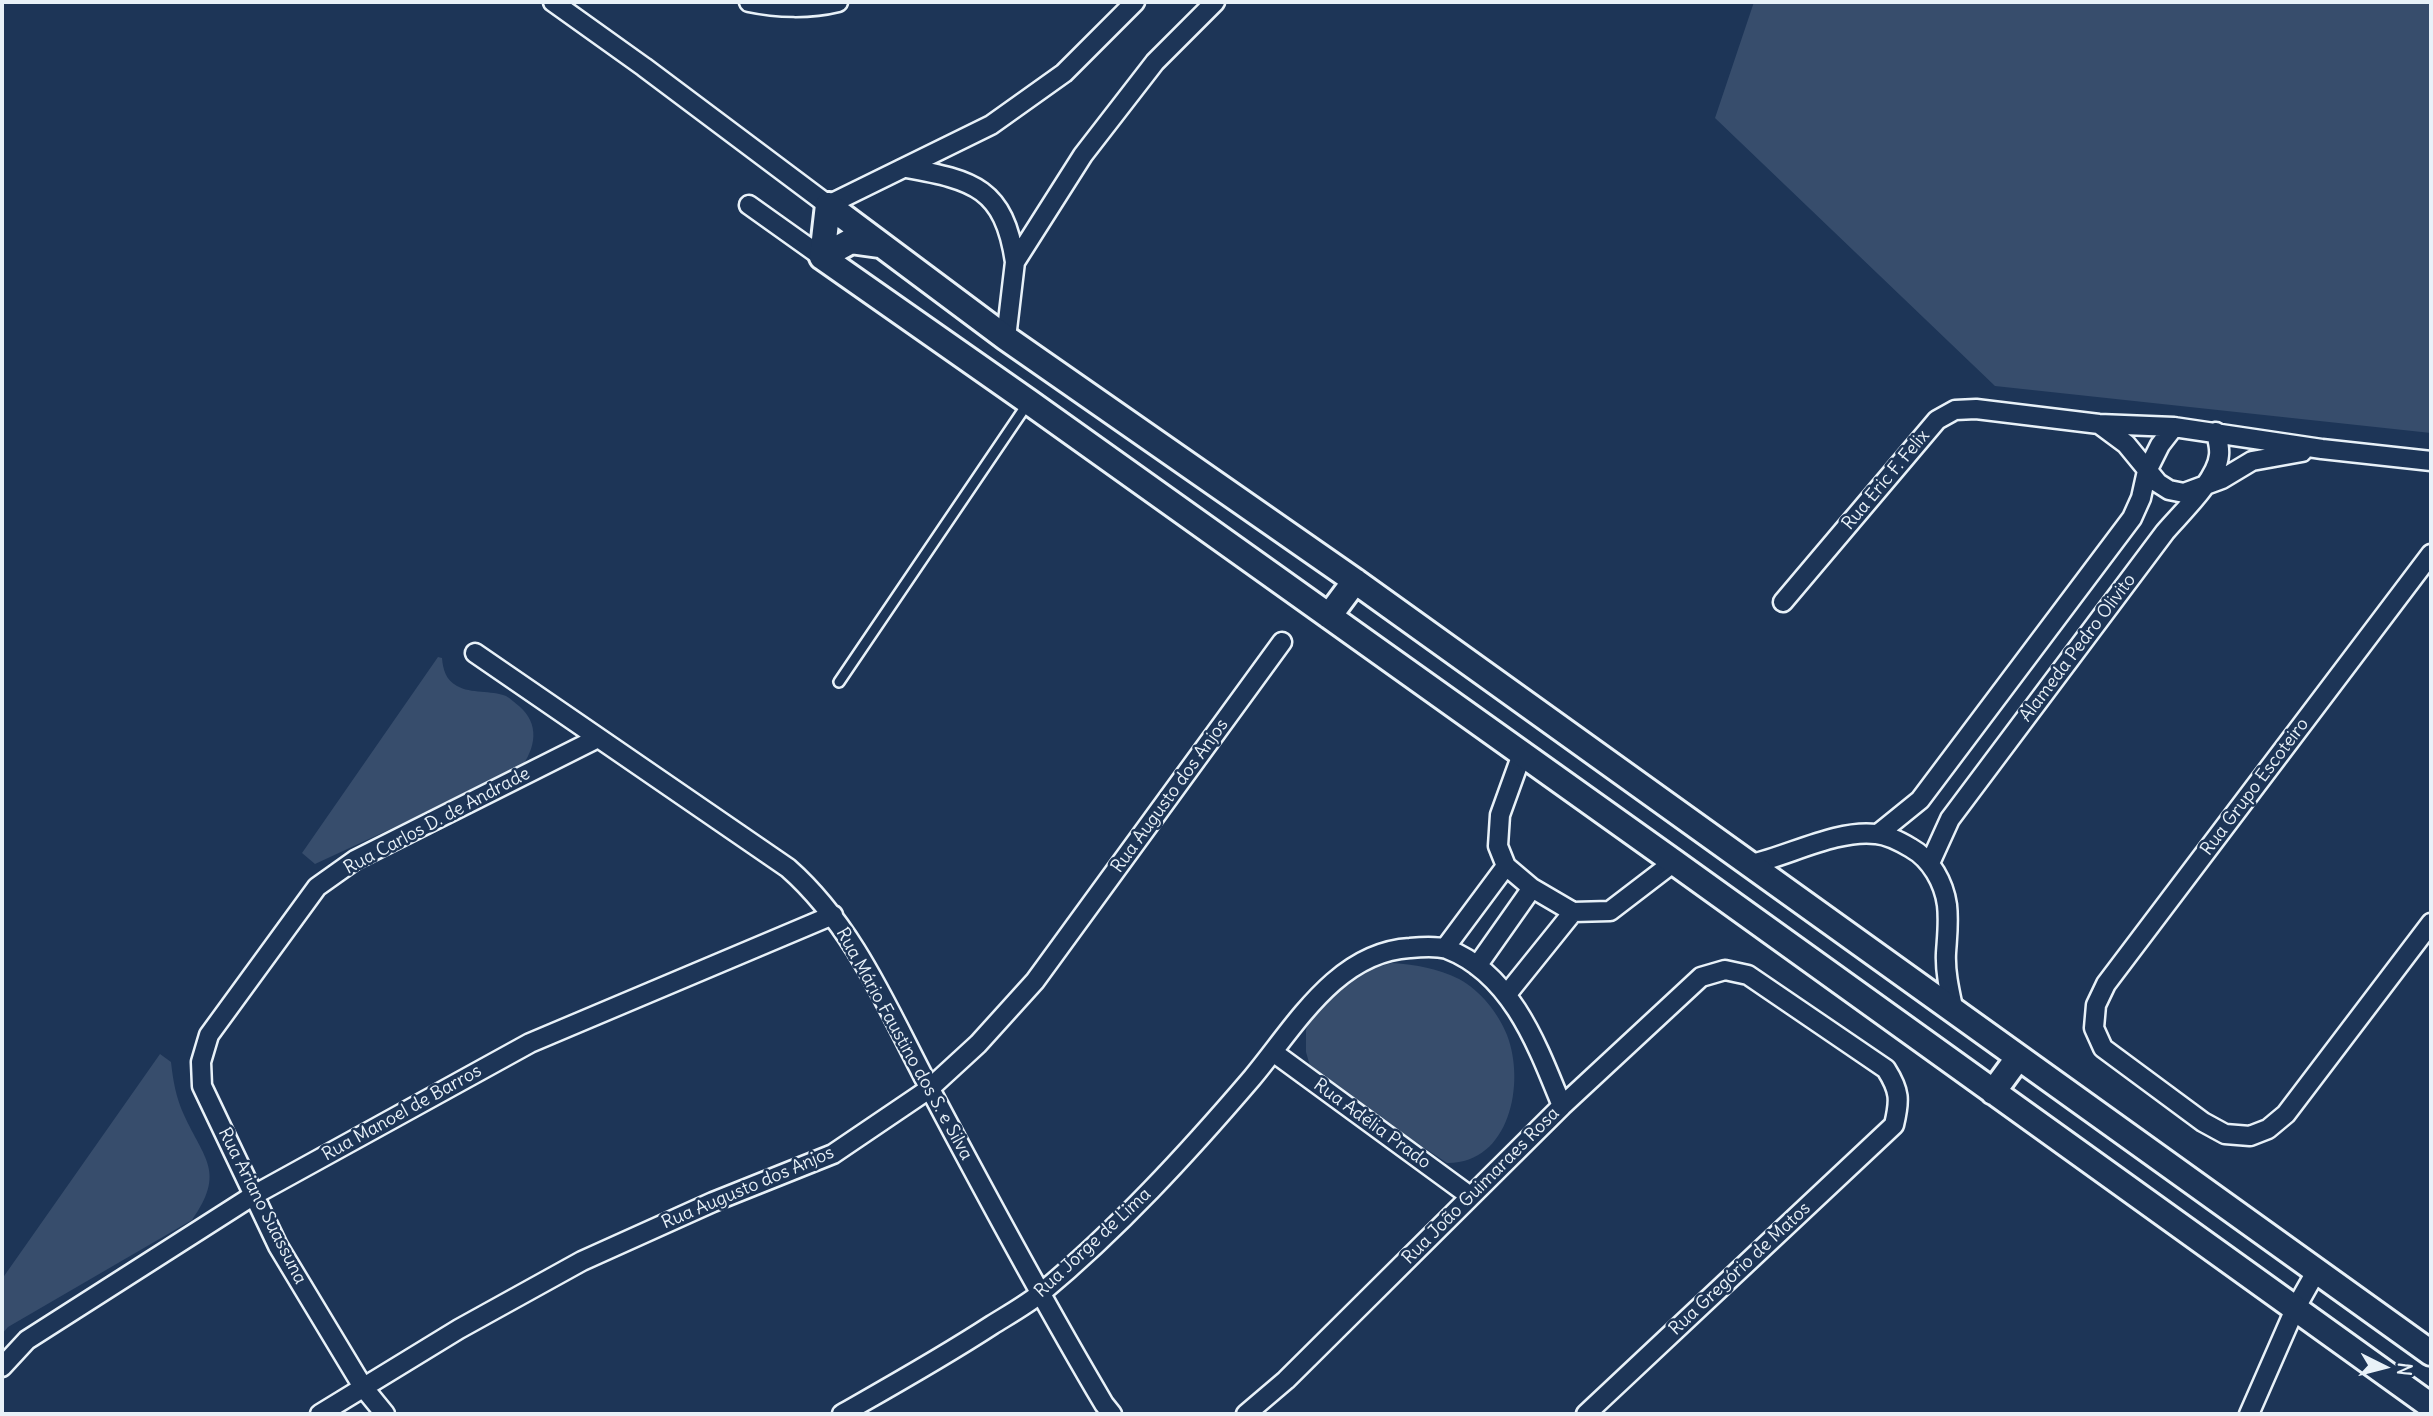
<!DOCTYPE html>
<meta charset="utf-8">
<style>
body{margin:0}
#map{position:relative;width:2433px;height:1416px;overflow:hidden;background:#1d3557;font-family:Delius,sans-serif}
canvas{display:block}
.frame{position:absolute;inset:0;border:4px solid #e8f1f8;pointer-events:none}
.north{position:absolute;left:2349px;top:1332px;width:70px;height:70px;-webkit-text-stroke:5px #1d3557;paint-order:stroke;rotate:96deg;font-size:19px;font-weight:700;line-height:28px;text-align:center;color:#e8f1f8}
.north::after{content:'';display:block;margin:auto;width:24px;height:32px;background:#e8f1f8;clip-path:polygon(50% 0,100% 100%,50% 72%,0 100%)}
</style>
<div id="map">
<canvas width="2433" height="1416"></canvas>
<div class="frame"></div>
<div class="north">N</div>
</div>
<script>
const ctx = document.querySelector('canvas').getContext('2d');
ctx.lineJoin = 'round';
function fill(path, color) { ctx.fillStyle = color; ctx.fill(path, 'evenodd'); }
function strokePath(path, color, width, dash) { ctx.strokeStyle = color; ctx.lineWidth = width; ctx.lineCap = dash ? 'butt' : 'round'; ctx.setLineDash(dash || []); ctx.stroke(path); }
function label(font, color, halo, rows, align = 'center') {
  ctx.font = font + ' Delius,sans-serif'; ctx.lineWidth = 5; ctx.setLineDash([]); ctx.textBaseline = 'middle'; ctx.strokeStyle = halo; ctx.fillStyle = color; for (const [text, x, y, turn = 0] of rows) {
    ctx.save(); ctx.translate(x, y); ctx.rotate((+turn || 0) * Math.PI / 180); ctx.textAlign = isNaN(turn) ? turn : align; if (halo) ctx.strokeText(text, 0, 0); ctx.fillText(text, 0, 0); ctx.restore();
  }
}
fill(new Path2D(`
 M 1754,2 L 2431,2 L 2431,433 L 1995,386 L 1715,118 Z
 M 438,657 L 442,658 C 443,670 446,680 457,686 C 471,694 491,690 506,696 C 510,698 515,703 519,706 C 540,724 536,748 520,769 L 315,864 L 302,853 Z
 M 1392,963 C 1417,965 1437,968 1459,979 C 1480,990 1499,1014 1507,1035 C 1526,1084 1509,1164 1447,1163 L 1312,1073 L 1306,1052 L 1306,1030 L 1314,1009 L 1357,972 Z
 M 160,1054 L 171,1062 C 173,1080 176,1098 184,1115 C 204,1159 226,1172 192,1220 L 8,1327 L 2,1334 L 2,1279 Z`), '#374d6c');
const lane = new Path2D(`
 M 839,682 L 1028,403`);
const street = new Path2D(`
 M 553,2 L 644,67 L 828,205 L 991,125 L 1064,73 L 1135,2
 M 749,2 C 777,8 810,9 838,2
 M 906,168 C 974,180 1004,188 1015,262
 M 749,205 L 822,257
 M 1006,338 L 1015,262 L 1083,155 L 1155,62 L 1215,2
 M 2099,424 L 2126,444 L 2158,483 L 2169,490 L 2184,493 L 2222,479 L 2252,461 L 2302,452
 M 2431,554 L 2106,984 L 2096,1005 L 2094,1028 L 2103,1048 L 2203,1122 L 2225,1134 L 2250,1136 L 2268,1129 L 2286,1114 L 2431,923
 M 1783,602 L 1937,420 L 1955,410 L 1976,409 L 2099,424 L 2174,427 L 2322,449 L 2431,461
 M 475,653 L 788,868 C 855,927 889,1012 930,1089 C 986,1195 1043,1301 1104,1404 L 1112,1414
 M 1522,754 L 1500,815 L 1498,846 L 1506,866 L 1532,888 L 1573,912 L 1610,911 L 1674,862
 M 1878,834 L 1920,800 L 2132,518 L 2141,498 L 2147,471 L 2160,445 L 2174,427
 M 1930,863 L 1950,819 L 2165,532 C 2181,513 2217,480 2219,455 C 2220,447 2217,439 2216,432
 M 1752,864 C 1790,855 1839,829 1876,834 C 1888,835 1901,842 1911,848 C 1931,859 1944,883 1947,905 C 1949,922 1947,937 1946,953 C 1945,973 1950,993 1954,1012
 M 1445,948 L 1506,866
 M 1477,966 L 1532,888
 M 1507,994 L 1573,912
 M 1273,1052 L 1470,1196
 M 2,1367 L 27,1340 L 254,1195 L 530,1043 L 833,915
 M 320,1414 L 459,1329 L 582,1261 L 713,1202 L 833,1154 L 929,1089 L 978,1044 L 1035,981 L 1282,642
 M 385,1414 L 363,1387 L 278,1246 L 202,1086 L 201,1062 L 209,1035 L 317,887 L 355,860 L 598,738
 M 842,1414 C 893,1385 943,1357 992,1325 C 1008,1315 1026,1305 1041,1293 C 1118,1229 1187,1154 1252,1078 C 1294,1028 1336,952 1410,948 C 1420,947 1437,946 1447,949 C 1512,974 1538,1047 1562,1106
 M 1246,1414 L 1286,1380 L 1562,1106 L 1701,977 L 1725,970 L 1748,975 L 1886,1069 C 1900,1091 1900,1100 1894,1125 L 1586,1414
 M 2249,1414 L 2295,1309 L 2317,1270`);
const secondary = new Path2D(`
 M 828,205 L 1006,338 L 1355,581 L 2431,1353
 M 822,257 L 1029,402 L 1674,862 L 2431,1406
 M 822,257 L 851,241 L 880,245
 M 822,257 L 828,205
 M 1329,616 L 1355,581
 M 1993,1092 L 2018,1058`);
strokePath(lane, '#e8f1f8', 14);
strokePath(street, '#e8f1f8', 23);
strokePath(secondary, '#e8f1f8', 30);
strokePath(lane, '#1d3557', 9);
strokePath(street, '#1d3557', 18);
strokePath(secondary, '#1d3557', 24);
label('18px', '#e8f1f8', '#1d3557', [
 ["Rua Eric F. Felix",1886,480,-50],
 ["Alameda Pedro Olivito",2078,648,-53],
 ["Rua Grupo Escoteiro",2255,787,-53],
 ["Rua Augusto dos Anjos",1170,796,-54],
 ["Rua Carlos D. de Andrade",437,821,-28],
 ["Rua Mário Faustino dos S. e Silva",904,1044,61],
 ["Rua Manoel de Barros",402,1113,-29],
 ["Rua Adélia Prado",1372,1124,36],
 ["Rua João Guimaraes Rosa",1481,1186,-45],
 ["Rua Augusto dos Anjos",748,1188,-23],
 ["Rua Ariano Suassuna",262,1206,63],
 ["Rua Jorge de Lima",1093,1243,-43],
 ["Rua Gregório de Matos",1740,1269,-43]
]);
</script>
